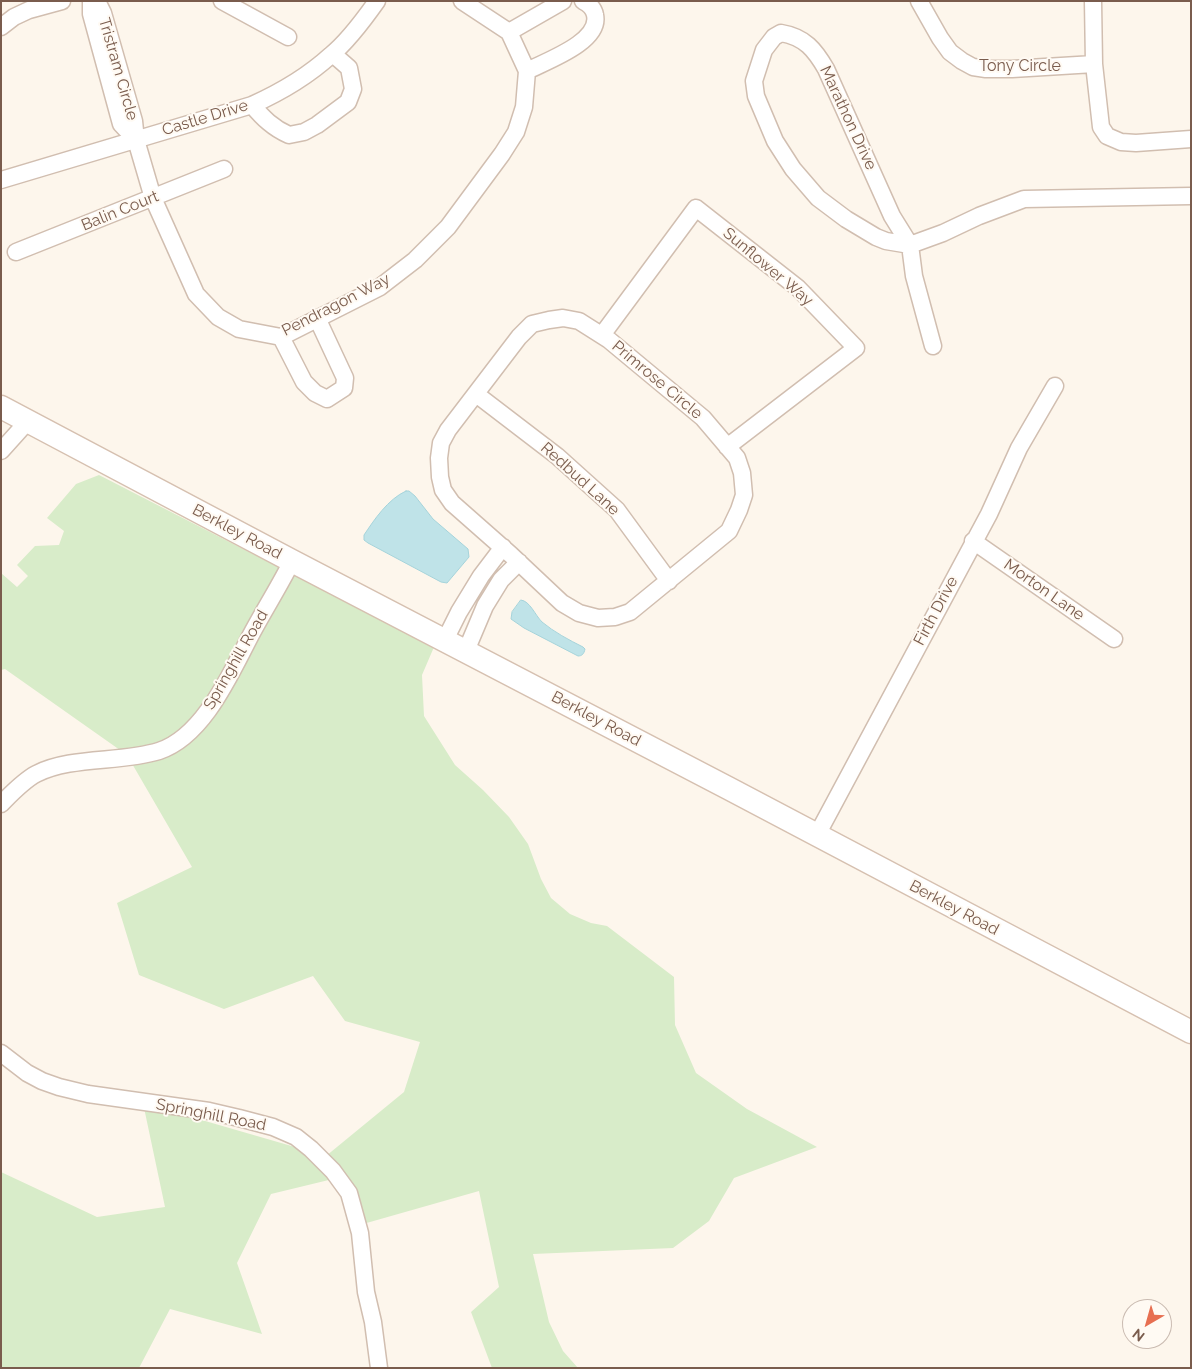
<!DOCTYPE html>
<style>
body{margin:0}
#map{position:relative;width:1192px;height:1369px;overflow:hidden;background:#fdf6ec;font-family:Raleway,sans-serif}
canvas{display:block}
.frame{position:absolute;inset:0;border:2px solid #7a5c4d;pointer-events:none}
.north{position:absolute;left:1122px;top:1299px;width:50px;height:50px;box-sizing:border-box;background:#fffaf3;border:1px solid #cabbb1;border-radius:50%;rotate:218deg;font-size:14px;font-weight:700;line-height:20px;text-align:center;color:#7a5c4d}
.north::after{content:'';display:block;margin:auto;width:18px;height:22px;background:#e76f51;clip-path:polygon(50% 0,100% 100%,50% 72%,0 100%)}
</style>
<div id="map">
<canvas width="1192" height="1369"></canvas>
<div class="frame"></div>
<div class="north">N</div>
</div>
<script>
const ctx = document.querySelector('canvas').getContext('2d');
ctx.lineJoin = 'round';
function fill(path, color) { ctx.fillStyle = color; ctx.fill(path, 'evenodd'); }
function strokePath(path, color, width, dash) { ctx.strokeStyle = color; ctx.lineWidth = width; ctx.lineCap = dash ? 'butt' : 'round'; ctx.setLineDash(dash || []); ctx.stroke(path); }
function label(font, color, halo, rows, align = 'center') {
  ctx.font = font + ' Raleway,sans-serif'; ctx.lineWidth = 4; ctx.setLineDash([]); ctx.textBaseline = 'middle'; ctx.strokeStyle = halo; ctx.fillStyle = color; for (const [text, x, y, turn = 0] of rows) {
    ctx.save(); ctx.translate(x, y); ctx.rotate((+turn || 0) * Math.PI / 180); ctx.textAlign = isNaN(turn) ? turn : align; if (halo) ctx.strokeText(text, 0, 0); ctx.fillText(text, 0, 0); ctx.restore();
  }
}
fill(new Path2D(`
 M 99,475 L 434,647 L 422,675 L 424,716 L 455,765 L 483,790 L 509,817 L 528,844 L 541,879 L 551,898 L 570,914 L 591,923 L 607,926 L 674,977 L 675,1025 L 696,1073 L 747,1109 L 817,1147 L 734,1178 L 709,1221 L 673,1248 L 533,1254 L 549,1322 L 563,1351 L 578,1368 L 492,1368 L 471,1312 L 499,1287 L 479,1191 L 363,1224 L 337,1178 L 271,1194 L 237,1263 L 262,1334 L 170,1309 L 139,1368 L 1,1368 L 1,1172 L 97,1217 L 165,1207 L 143,1103 L 326,1156 L 404,1092 L 420,1042 L 345,1021 L 313,976 L 224,1009 L 139,975 L 117,903 L 192,867 L 127,755 L 5,669 L 1,670 L 1,573 L 17,587 L 28,576 L 17,565 L 35,546 L 59,545 L 64,531 L 47,518 L 76,484 Z`), '#d8ecc9');
const water = new Path2D(`
 M 406,491 L 409,491 L 415,496 L 433,519 L 468,549 L 469,557 L 447,583 L 441,582 L 368,543 L 364,540 L 364,535 C 374,520 388,499 406,491 Z
 M 521,600 C 530,601 535,615 542,622 C 554,632 569,640 583,647 L 585,649 C 584,654 582,656 578,656 L 524,628 L 511,619 L 512,612 Z`);
fill(water, '#bfe3e8');
strokePath(water, '#a5d3da', 1);
const street = new Path2D(`
 M 91,1 L 91,14 L 121,124 L 136,140
 M 97,1 L 103,13 L 134,121 L 136,140 L 153,198 L 196,294 L 218,317 L 239,329 L 281,337 L 380,287 L 415,260 L 448,227 L 502,154 L 516,132 L 524,107 L 527,71 L 509,32 L 462,1
 M 222,1 L 288,37
 M 919,1 L 940,38 L 950,52 L 962,61 L 973,67 L 986,69 L 1012,69 L 1094,64
 M 1093,1 L 1094,64 L 1101,127 L 1107,136 L 1121,142 L 1136,143 L 1191,139
 M 1,27 L 14,17 L 29,10 L 62,1
 M 509,32 L 563,1
 M 781,33 C 805,37 815,50 826,69 L 892,216 L 910,245 L 886,241 L 876,237 L 846,219 L 818,198 L 793,169 L 775,141 L 756,96 L 754,81 L 764,50 L 774,37 Z
 M 527,71 C 546,61 601,42 595,15 C 594,9 589,4 583,1
 M 252,105 C 263,118 273,128 289,135 L 304,132 L 317,125 L 348,102 L 353,89 L 349,68 L 333,54
 M 1,180 L 252,105 C 281,92 308,76 331,55 C 347,42 365,18 377,1
 M 16,252 L 224,169
 M 563,318 L 579,321 L 609,340 L 703,418 L 737,458 L 742,473 L 744,495 L 739,510 L 729,531 L 630,612 L 615,617 L 598,618 L 579,613 L 562,603 L 511,555 L 452,503 L 443,490 L 440,477 L 439,458 L 441,443 L 448,430 L 519,337 L 532,324 L 549,320 Z
 M 602,335 L 696,208 L 798,288 L 856,348 L 727,447
 M 281,337 L 304,382 L 315,393 L 327,399 L 344,388 L 345,378 L 317,318
 M 933,346 L 914,276 L 910,245 L 943,233 L 979,216 L 1024,199 L 1191,196
 M 476,394 L 557,456 L 617,510 L 669,581
 M 1,451 L 28,421
 M 973,541 L 1114,639
 M 445,640 L 459,612 L 481,576 L 503,547
 M 466,651 L 485,606 L 501,580 L 519,562
 M 1,804 C 12,793 23,781 36,774 C 71,756 121,763 159,751 C 205,736 232,670 253,631 C 266,607 280,585 292,561
 M 817,835 L 989,514 L 1019,448 L 1055,386
 M 1,1053 L 27,1073 L 42,1081 L 59,1087 L 88,1094 L 209,1111 L 239,1118 L 273,1127 L 296,1137 L 311,1149 L 333,1171 L 349,1193 L 360,1233 L 366,1292 L 373,1322 L 379,1368`);
const secondary = new Path2D(`
 M 1,407 L 292,561 L 728,788 L 1191,1032`);
strokePath(street, '#d1beb0', 19);
strokePath(secondary, '#d6c0b0', 25);
strokePath(street, '#fff', 16);
strokePath(secondary, '#fff', 22);
label('16px', '#7a5c4d', '#fffaf3', [
 ["Tony Circle",1020,66],
 ["Tristram Circle",118,69,74],
 ["Castle Drive",205,118,-17],
 ["Marathon Drive",848,118,65],
 ["Balin Court",120,211,-22],
 ["Sunflower Way",768,267,40],
 ["Pendragon Way",336,305,-27],
 ["Primrose Circle",657,380,40],
 ["Redbud Lane",580,479,42],
 ["Berkley Road",237,532,28],
 ["Morton Lane",1044,590,35],
 ["Firth Drive",936,611,-62],
 ["Springhill Road",236,660,-60],
 ["Berkley Road",596,719,28],
 ["Berkley Road",954,908,28],
 ["Springhill Road",211,1115,11]
]);
</script>
